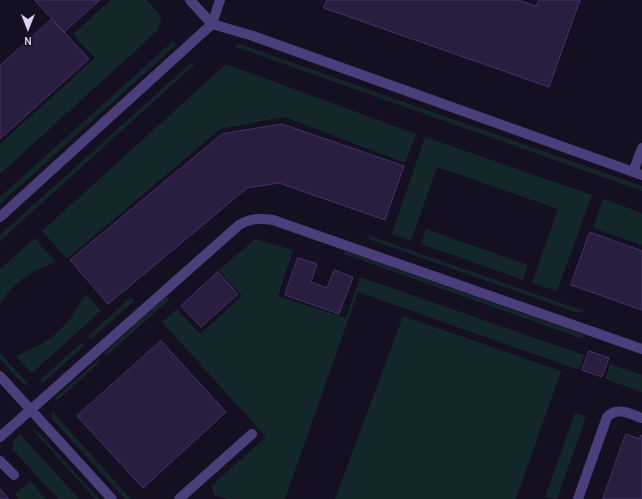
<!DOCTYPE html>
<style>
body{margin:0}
#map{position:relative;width:642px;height:499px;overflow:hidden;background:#151021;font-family:Karla,sans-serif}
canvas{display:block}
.north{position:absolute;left:8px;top:8px;width:40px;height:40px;-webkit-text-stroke:3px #151021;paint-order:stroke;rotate:180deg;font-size:11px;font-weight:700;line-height:16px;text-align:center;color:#ded4fa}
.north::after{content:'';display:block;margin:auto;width:14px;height:18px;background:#ded4fa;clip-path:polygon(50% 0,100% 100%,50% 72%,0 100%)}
</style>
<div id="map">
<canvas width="642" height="499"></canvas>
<div class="north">N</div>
</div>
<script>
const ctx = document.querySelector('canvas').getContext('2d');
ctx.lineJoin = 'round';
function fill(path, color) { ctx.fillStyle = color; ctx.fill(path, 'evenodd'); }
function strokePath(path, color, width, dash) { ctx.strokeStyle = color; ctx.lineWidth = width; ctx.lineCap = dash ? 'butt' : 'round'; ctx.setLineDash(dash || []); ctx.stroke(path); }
fill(new Path2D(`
 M 111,0 L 146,0 C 157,11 167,17 156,32 L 0,174 L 0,144 L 95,58 L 73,34 Z
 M 173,41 L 176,45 L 0,204 L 0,197 Z
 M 237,43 L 642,186 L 642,191 L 236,47 Z
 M 192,62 L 194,65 L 0,241 L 0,235 Z
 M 226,64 L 416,134 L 405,163 L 285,117 L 220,129 L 67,259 L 42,231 Z
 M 425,137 L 592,195 L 557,291 L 532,283 L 558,209 L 437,167 L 411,241 L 392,234 Z
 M 603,199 L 642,213 L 642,245 L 593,228 Z
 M 426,229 L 528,265 L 523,280 L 421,244 Z
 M 367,235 L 584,311 L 578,313 L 371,240 Z
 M 35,238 L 56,262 C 41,268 23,276 12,288 C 7,293 4,299 0,304 L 0,269 Z
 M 255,239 L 293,250 L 278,296 L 346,318 L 360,277 L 584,355 L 579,370 L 358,292 L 285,499 L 227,499 L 223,497 L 215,496 L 211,486 L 266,437 L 162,322 L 177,309 L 200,334 L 242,296 L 219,270 Z
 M 345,251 L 584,335 L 583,339 L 344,254 Z
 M 86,294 L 101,311 L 32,373 L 16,356 C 31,349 48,342 60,330 C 70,320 78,306 86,294 Z
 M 131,297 L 134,301 L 91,339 L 88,336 Z
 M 166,297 L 169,300 L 106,356 L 104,353 Z
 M 403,316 L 561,371 L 516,499 L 335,499 Z
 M 81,343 L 84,346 L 43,383 L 40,380 Z
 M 0,353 L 30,386 L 22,383 L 0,359 Z
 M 98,360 L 100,362 L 57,401 L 55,398 Z
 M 610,364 L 642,375 L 642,392 L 605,379 Z
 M 52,411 L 131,499 L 125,499 L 52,419 Z
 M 575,413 L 586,417 L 557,499 L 545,497 Z
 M 32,429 L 40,434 L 99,499 L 95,499 Z
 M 20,434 L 79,499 L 58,499 L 13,450 C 12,443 14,439 20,434 Z
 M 30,481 L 46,499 L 19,499 L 15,494 Z`), '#13272a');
const building = new Path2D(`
 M 35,0 L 100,0 L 64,32 Z
 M 327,0 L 518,0 L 536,6 L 539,0 L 580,0 L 549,87 L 324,8 Z
 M 52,19 L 89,59 L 0,139 L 0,66 Z
 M 282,124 L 404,166 L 385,220 L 279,183 L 247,188 L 108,304 L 70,260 L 222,134 Z
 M 590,232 L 642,251 L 642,310 L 571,285 Z
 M 298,258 L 317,264 L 311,282 L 327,288 L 334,270 L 353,277 L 339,314 L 285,295 Z
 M 218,272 L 238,294 L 201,327 L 181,306 Z
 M 161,341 L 226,412 L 143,488 L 77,416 Z
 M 589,351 L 609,358 L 602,377 L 582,370 Z
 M 626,434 L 639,439 L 641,435 L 642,436 L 642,499 L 603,499 Z
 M 0,489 L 9,499 L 0,499 Z`);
fill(building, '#291e40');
strokePath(building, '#453269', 1);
strokePath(new Path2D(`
 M 190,0 L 212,24 L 253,36 L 642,175
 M 633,172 L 642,148
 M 0,217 L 212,24 L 220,0
 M 0,376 L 112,499
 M 0,437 L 239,225 C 251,218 260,218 273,220 L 642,349
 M 0,461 L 14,475
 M 179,499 L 252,434
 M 578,499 L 607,417 C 617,406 630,414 642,418`), '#4a3f7b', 10);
</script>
